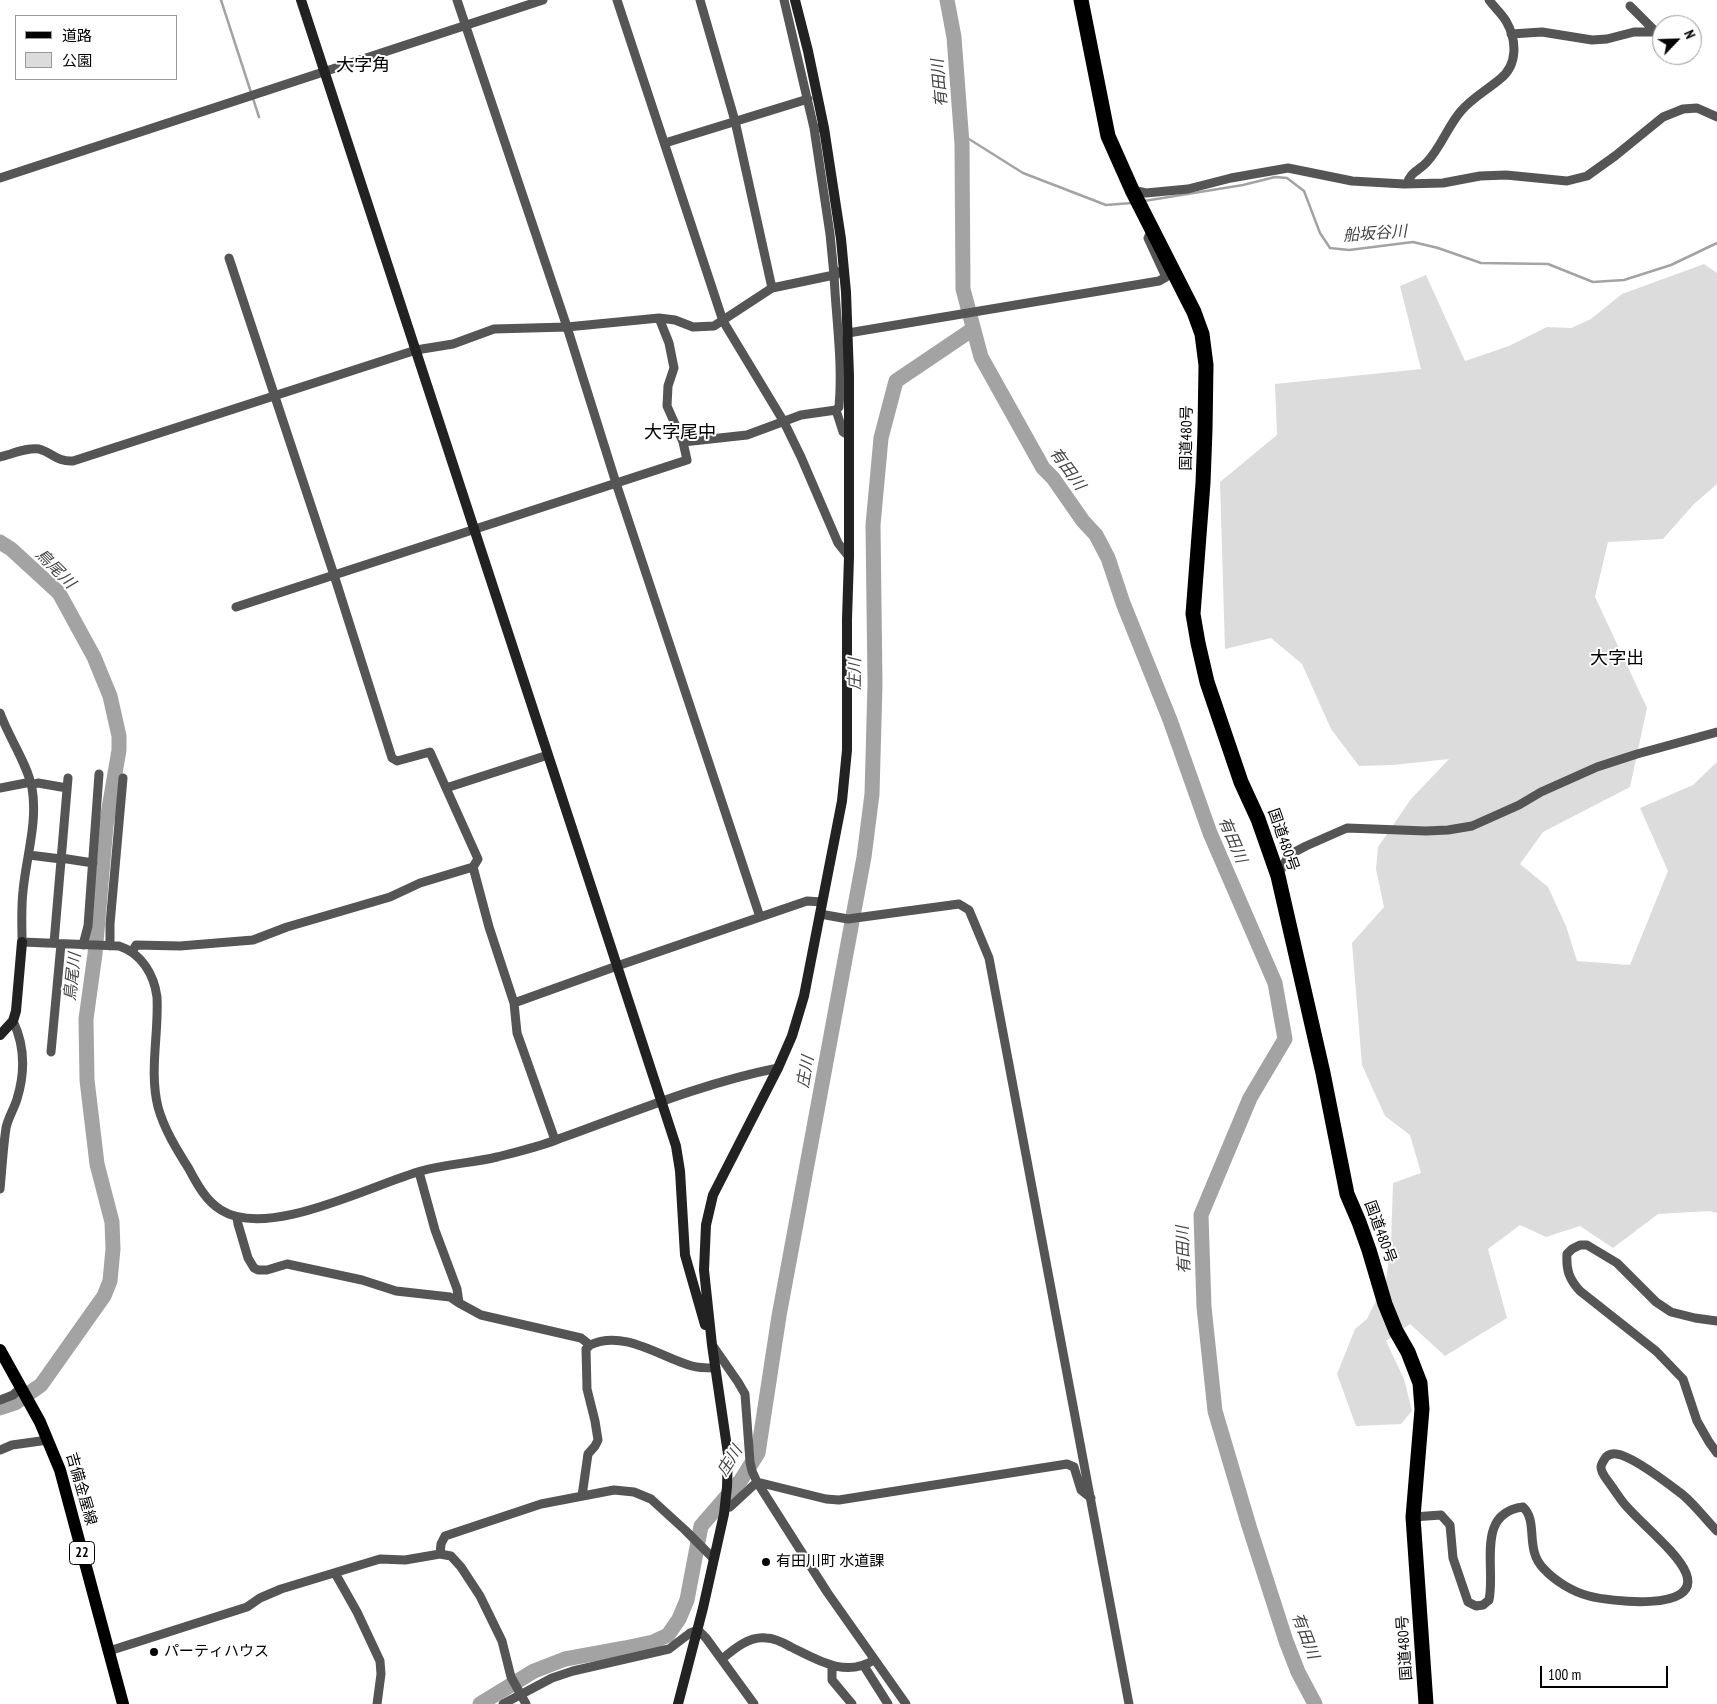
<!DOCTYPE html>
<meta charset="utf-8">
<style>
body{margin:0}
#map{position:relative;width:1717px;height:1704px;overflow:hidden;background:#fff;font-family:"PT Sans Narrow","Noto Sans JP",sans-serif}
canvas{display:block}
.legend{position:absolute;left:15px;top:15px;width:162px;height:65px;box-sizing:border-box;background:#fff;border:1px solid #999;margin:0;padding:6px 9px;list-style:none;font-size:15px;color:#000}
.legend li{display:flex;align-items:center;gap:10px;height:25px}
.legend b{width:25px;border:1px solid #999}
.north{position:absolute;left:1652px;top:15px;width:50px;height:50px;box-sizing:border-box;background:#fff;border:1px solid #999;border-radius:50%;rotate:66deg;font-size:14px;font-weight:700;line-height:20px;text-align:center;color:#000}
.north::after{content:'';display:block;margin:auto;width:18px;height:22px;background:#000;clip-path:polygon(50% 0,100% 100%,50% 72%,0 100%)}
.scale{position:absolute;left:1540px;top:1666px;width:128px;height:22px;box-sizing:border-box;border:2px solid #000;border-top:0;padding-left:6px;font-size:15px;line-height:18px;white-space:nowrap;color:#000;-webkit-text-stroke:4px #fff;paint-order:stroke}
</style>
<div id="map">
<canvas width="1717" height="1704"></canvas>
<ul class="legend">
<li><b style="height:6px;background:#000"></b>道路</li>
<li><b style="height:14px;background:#dcdcdc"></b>公園</li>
</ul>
<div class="north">N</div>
<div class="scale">100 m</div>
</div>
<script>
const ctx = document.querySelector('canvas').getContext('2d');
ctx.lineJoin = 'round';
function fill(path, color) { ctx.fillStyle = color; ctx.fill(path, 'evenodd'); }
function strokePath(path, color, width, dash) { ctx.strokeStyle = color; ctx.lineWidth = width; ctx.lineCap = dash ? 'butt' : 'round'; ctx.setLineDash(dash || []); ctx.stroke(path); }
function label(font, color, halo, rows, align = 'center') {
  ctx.font = font + ' "PT Sans Narrow","Noto Sans JP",sans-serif'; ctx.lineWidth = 4; ctx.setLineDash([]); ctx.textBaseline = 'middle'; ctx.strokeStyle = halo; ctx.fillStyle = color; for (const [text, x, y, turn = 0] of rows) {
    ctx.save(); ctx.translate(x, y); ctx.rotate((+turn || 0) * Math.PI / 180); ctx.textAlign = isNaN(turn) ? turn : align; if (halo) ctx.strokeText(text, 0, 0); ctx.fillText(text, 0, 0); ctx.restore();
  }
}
fill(new Path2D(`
 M 1704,264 L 1717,273 L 1717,484 L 1694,504 L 1663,539 L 1608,542 L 1595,597 L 1647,708 L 1630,787 L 1543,832 L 1520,864 L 1548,887 L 1566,926 L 1577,961 L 1630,965 L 1668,871 L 1640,808 L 1693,785 L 1717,762 L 1717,1213 L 1709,1211 L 1658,1214 L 1613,1248 L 1580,1226 L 1546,1237 L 1520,1225 L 1488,1249 L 1507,1318 L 1445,1356 L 1410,1324 L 1386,1341 L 1404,1379 L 1412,1411 L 1401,1424 L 1356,1426 L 1337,1374 L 1355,1329 L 1367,1319 L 1386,1280 L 1391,1245 L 1393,1183 L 1421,1173 L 1410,1135 L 1385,1116 L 1362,1065 L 1352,943 L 1384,907 L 1376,869 L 1378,847 L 1411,799 L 1449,759 L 1393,765 L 1359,766 L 1331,729 L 1302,664 L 1271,638 L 1225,649 L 1220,482 L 1277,435 L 1275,384 L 1421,369 L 1400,286 L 1426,275 L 1465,361 L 1509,346 L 1547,327 L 1571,328 L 1591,319 L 1622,294 Z`), '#dcdcdc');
strokePath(new Path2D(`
 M 221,0 L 259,117
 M 961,134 L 1023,173 L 1106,205 L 1132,203
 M 1144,201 L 1243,185 L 1275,177 L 1287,178 L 1304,191 L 1320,233 L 1330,248 L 1349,250 L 1413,242 L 1438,248 L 1481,263 L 1548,264 L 1593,282 L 1624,280 L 1671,265 L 1717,243`), '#a3a3a3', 2.5);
strokePath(new Path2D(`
 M 947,0 L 954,37 L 962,144 L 963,289 L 981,357 L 1043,468 L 1053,478 L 1083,521 L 1096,535 L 1108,558 L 1123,603 L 1170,720 L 1210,833 L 1275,983 L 1285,1039 L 1250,1098 L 1201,1215 L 1204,1307 L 1215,1411 L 1249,1526 L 1286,1641 L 1298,1672 L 1315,1704
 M 0,542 L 11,549 L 59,593 L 94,657 L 110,696 L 119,736 L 119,750 L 106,826 L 95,954 L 86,1019 L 87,1080 L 97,1164 L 112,1222 L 113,1249 L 110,1281 L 104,1296 L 41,1385 L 15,1403 L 0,1408
 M 480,1704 L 534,1671 L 565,1659 L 625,1648 L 653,1642 L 668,1635 L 679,1619 L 687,1600 L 701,1526 L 741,1480 L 758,1453 L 779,1316 L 864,857 L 872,794 L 875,684 L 873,525 L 881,438 L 896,381 L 973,329`), '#a3a3a3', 15);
strokePath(new Path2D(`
 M 457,0 L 567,327 L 616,483 L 760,917
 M 617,0 L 723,321 L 784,422 L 801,457 L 838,543 L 849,557
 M 700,0 L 735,121 L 772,288
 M 784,0 L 814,128 L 819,128
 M 1511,34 L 1542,32 L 1592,40 L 1607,39 L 1634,32 L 1655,32 L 1653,29 L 1630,6
 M 665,143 L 808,99
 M 0,178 L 543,0
 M 1407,184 C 1411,171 1419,171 1427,162 C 1441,147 1448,126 1461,111 C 1472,98 1487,90 1500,79 C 1518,65 1517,40 1506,21 C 1501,13 1494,7 1489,0
 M 1132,190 L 1146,193 L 1188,189 L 1231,178 L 1288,168 L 1352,181 L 1404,184 L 1443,183 L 1480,176 L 1506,175 L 1567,181 L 1587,176 L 1615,156 L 1663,117 L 1683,109 L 1697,108 L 1717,117
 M 229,258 L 334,575 L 392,758 L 397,761 L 430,752 L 446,788
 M 659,318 L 669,343 L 674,368 L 668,386 L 667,406 L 683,442 L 747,435 L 801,415 L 836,410 L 843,432 L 848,435
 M 848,333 L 1159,281 L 1166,277 L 1148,238 L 1152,229
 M 836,410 L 839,407 C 843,363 836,319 834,275 L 836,275 L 836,271
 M 0,457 C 12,454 28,447 39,449 C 53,453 57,462 73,461 L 416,350 L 453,344 L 494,329 L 567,327 L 659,318 L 675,320 L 693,327 L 714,326 L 772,288 L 834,275 L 830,234 L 814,128
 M 236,607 L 687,460 L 683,442
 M 0,713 C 9,738 27,763 32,788 C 38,822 26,858 23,891 C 21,908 22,925 22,942 L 119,946 C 141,953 154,974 157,997 C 159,1033 149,1071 158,1107 C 164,1129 177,1150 189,1169 C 197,1184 206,1201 221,1210 C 268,1240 371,1185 421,1171 C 446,1164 472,1163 497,1157 C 517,1152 538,1147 556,1140 C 629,1114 702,1083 778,1068
 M 31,785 L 38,783 L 67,788
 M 0,788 L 31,782
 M 29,855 L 61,859
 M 61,858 L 93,863
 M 473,867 L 489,927 L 514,1003 L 517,1033 L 555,1140
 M 1278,875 L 1289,855 L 1306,846 L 1347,828 L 1426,831 L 1448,830 L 1472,826 L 1519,805 L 1541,792 L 1597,767 L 1637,754 L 1717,732
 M 820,914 L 848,919 L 959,904 L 969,910 L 989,958 L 1129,1704
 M 54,943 L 68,778
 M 83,945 L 88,926 L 99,774
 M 110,946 L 110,924 L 123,778
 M 132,952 L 136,945 L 180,946 L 253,940 L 287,927 L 390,897 L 420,883 L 473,867 L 478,859 L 446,788 L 548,755
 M 514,1003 L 617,966 L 807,901 L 822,902
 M 51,1052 L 61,944
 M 419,1172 L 435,1230 L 457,1289 L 459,1303 L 481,1315 L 581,1338 L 590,1345 C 624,1329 660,1357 692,1366 C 699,1368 708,1368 715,1368
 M 0,1189 C 2,1169 3,1148 6,1128 C 8,1118 14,1109 17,1099 C 25,1073 25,1046 13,1021
 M 237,1218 L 238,1224 L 248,1258 L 254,1268 L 258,1270 L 267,1270 L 287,1264 L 362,1280 L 396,1291 L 450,1297 L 459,1303
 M 1717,1321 L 1695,1318 L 1671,1312 L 1656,1302 L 1617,1263 L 1587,1245 L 1580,1245 L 1572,1249 L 1567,1254 C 1566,1270 1569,1279 1580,1291 L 1656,1351 L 1683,1379 L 1697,1421 L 1709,1442 L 1717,1453
 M 713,1346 L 738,1382 L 745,1394 L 750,1462 L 752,1471 L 757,1482 L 827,1592 L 906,1704
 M 0,1400 L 13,1395 L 21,1388
 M 0,1450 L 12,1445 L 48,1440
 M 582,1496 L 588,1454 L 595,1446 L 598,1440 L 595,1421 L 587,1389 L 586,1349 L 590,1345
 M 725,1508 L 730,1507 L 757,1482 L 826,1499 L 839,1500 L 1067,1464 L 1074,1467 L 1081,1490 L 1091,1498
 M 1413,1517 L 1441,1515 L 1450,1525 L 1453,1558 L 1468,1602 L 1476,1606 L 1483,1605 L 1489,1600 C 1496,1568 1475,1513 1523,1507 C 1539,1522 1524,1549 1544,1569 C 1555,1581 1573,1592 1589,1596 C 1607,1601 1702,1613 1686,1573 C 1678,1553 1643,1525 1628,1508 C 1621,1501 1616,1492 1610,1484 C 1607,1479 1601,1474 1601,1467 C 1601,1464 1604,1460 1606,1457 C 1608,1455 1613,1453 1616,1454 C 1632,1455 1670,1485 1683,1495 C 1696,1506 1706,1520 1717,1531
 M 440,1554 L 441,1544 L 445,1536 L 541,1504 L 614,1490 L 634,1492 L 651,1499 L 685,1530 L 713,1558
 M 335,1573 L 357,1612 L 380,1661 L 381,1674 L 377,1704
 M 109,1651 L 247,1607 L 260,1598 L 281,1589 L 380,1559 L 405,1560 L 440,1554 L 451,1556 L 461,1567 L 480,1596 L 502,1641 L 511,1677 L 526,1704
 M 722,1659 C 734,1649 749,1636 766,1638 C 775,1638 784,1643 791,1647 C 818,1660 845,1678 874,1660
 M 832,1666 L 832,1680 L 852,1704
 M 864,1666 L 888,1704
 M 503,1704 L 552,1678 L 573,1671 L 669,1649 L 690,1633 L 698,1630 L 706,1638 L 754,1704`), '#555', 9);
strokePath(new Path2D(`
 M 301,0 L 676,1146 L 680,1171 L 685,1255 L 705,1325
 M 0,1035 L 13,1021 L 16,1011 L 22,942
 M 678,1704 L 703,1608 L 724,1514 L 727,1487 L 728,1454 L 712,1345 L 704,1270 L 706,1225 L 713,1195 L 778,1068 L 792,1036 L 804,996 L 842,801 L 847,750 L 847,619 L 849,557 L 849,376 L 846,292 L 841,239 L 824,128 L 808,51 L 795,0`), '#222', 10);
strokePath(new Path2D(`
 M 0,1350 L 40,1422 L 60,1470 L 123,1704`), '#000', 12);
strokePath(new Path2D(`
 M 1081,0 L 1108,136 L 1132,190 L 1194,312 L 1202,334 L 1206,365 L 1205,430 L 1203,483 L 1193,614 L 1198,643 L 1207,682 L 1241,782 L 1258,819 L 1278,876 L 1323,1073 L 1347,1194 L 1359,1222 L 1369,1250 L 1385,1304 L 1396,1331 L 1408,1352 L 1420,1383 L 1422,1409 L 1413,1517 L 1426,1704`), '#000', 15);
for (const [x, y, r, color] of [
 [766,1562,5,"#000"],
 [154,1652,5,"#000"]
]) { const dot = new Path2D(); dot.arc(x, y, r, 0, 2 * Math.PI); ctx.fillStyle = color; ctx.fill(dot); strokePath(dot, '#fff', 2); }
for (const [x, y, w] of [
 [82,1553,25]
]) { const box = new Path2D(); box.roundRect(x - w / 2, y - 11.5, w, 23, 4); ctx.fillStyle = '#fff'; ctx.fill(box); strokePath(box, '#000', 1); }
label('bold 14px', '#000', null, [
 ["22",82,1553]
]);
label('15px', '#000', '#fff', [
 ["国道480号",1187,438,-89],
 ["国道480号",1283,840,71],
 ["国道480号",1380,1232,70],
 ["吉備金屋線",81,1489,74],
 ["国道480号",1405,1648,-94]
]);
label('15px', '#000', '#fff', [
 ["有田川町 水道課",776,1562],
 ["パーティハウス",164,1652]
], 'left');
label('italic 16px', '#444', '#fff', [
 ["有田川",940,83,-95],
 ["船坂谷川",1375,234,-4],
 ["有田川",1067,469,54],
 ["鳥尾川",55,569,45],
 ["庄川",855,674,-90],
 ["有田川",1232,840,67],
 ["鳥尾川",73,977,-84],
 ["庄川",806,1072,-80],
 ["有田川",1184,1250,-92],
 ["庄川",730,1461,-57],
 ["有田川",1305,1636,69]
]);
label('18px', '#000', '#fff', [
 ["大字角",363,66],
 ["大字尾中",680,433],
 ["大字出",1617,659]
]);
</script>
